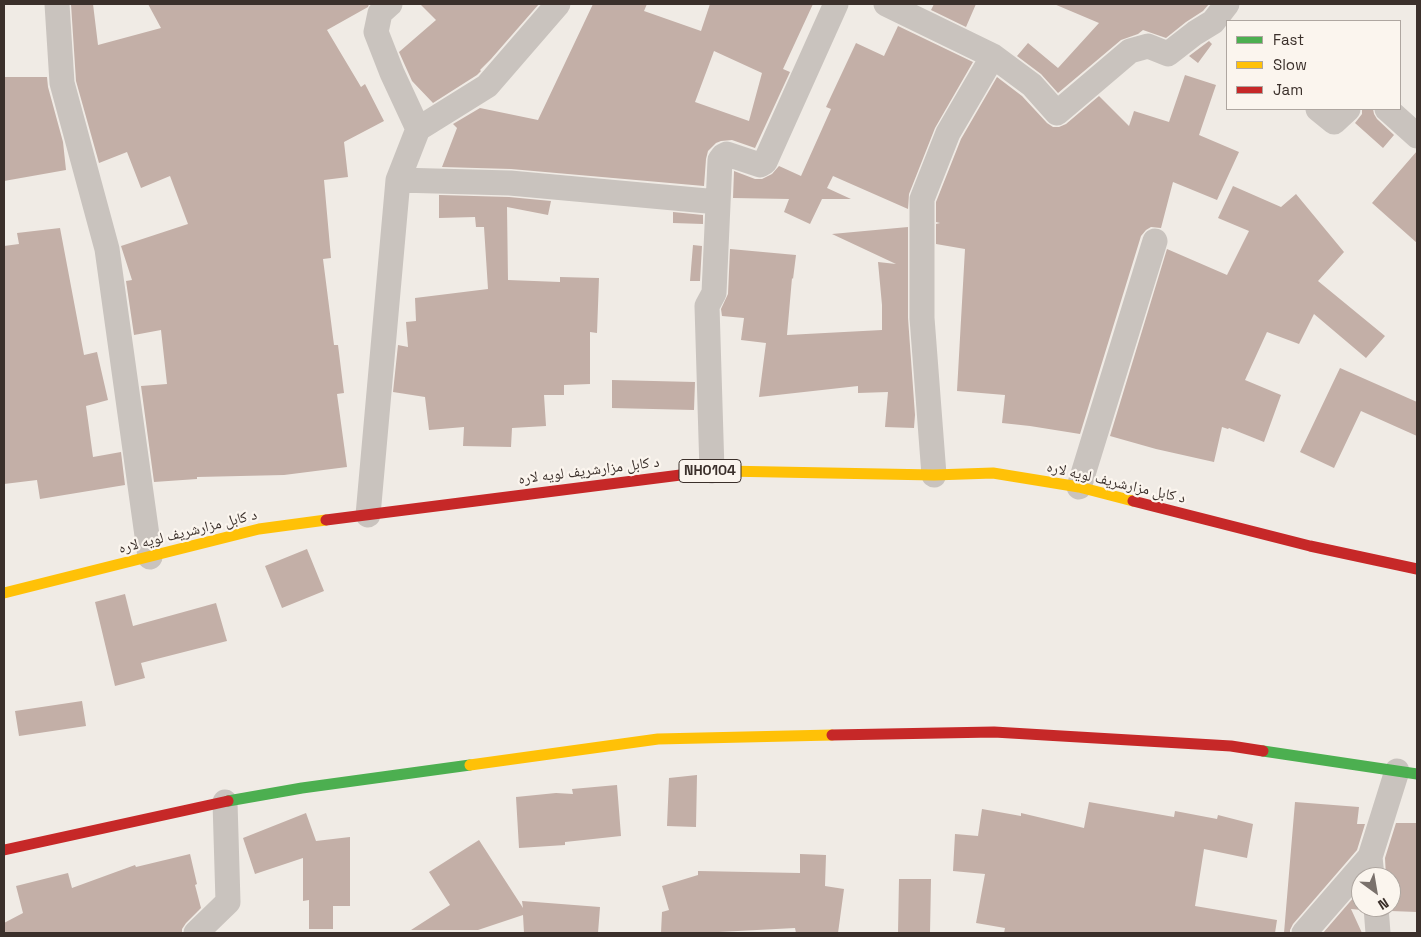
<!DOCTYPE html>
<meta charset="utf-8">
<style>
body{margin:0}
#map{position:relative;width:1421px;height:937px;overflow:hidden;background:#f0ebe5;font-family:"Space Grotesk",sans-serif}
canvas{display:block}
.frame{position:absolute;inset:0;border:5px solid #3b302b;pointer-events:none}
.legend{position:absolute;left:1226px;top:20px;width:175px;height:90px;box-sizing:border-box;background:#fbf5ee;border:1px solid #aea6a0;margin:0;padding:6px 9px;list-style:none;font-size:15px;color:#3b302b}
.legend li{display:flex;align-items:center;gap:10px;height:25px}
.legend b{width:25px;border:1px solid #aea6a0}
.north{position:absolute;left:1351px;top:867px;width:50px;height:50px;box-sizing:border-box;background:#fbf5ee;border:1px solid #aea6a0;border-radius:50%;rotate:148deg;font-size:14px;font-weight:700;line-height:20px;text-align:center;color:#3b302b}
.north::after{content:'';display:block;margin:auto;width:18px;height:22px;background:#7a716c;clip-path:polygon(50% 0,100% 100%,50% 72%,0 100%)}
</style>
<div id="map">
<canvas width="1421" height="937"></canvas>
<div class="frame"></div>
<ul class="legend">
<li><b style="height:6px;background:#4caf50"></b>Fast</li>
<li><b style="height:6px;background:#ffc107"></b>Slow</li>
<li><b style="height:6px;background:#c62828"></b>Jam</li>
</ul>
<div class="north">N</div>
</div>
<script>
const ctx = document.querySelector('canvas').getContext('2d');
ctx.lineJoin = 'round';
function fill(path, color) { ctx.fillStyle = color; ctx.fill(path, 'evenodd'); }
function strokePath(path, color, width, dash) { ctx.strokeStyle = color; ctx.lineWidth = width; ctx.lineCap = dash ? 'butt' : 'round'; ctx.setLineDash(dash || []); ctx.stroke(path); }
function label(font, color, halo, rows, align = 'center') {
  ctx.font = font + ' "Space Grotesk","Noto Naskh Arabic",sans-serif'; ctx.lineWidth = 4.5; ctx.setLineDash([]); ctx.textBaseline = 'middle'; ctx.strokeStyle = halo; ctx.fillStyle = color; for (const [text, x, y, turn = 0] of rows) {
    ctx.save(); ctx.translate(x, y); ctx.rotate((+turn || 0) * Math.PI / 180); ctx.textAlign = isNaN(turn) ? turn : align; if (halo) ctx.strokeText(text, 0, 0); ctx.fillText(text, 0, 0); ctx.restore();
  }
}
fill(new Path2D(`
 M 71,4 L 93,4 L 98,45 L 161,28 L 148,4 L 369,4 L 368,7 L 327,30 L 361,87 L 365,84 L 384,121 L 344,142 L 348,177 L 324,180 L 331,258 L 323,259 L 334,345 L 338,345 L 344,393 L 337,394 L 347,467 L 284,475 L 197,477 L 197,479 L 154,482 L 141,386 L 167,384 L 161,330 L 134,335 L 126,281 L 132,280 L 121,246 L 188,224 L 170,176 L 141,188 L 127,152 L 99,163 L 76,81 Z
 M 420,4 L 539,4 L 491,59 L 480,70 L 481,71 L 477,75 L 433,103 L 412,81 L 399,52 L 436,20 Z
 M 593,4 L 647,4 L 644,11 L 701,31 L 710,4 L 813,4 L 783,69 L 790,72 L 755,148 L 732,140 L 721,141 L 716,143 L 708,151 L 706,159 L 704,186 L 511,169 L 442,167 L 457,128 L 453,124 L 480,108 L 538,120 ZM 714,51 L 762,73 L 749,121 L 695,102 Z
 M 934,4 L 976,4 L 966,27 L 931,10 Z
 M 1054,4 L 1209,4 L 1203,11 L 1186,22 L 1166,38 L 1143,30 L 1138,34 L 1121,40 L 1058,93 L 1041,74 L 1017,56 L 1028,43 L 1058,68 L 1099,23 Z
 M 898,26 L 973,62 L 935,128 L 909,194 L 908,209 L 833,176 L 827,188 L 851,199 L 822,199 L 810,224 L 784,212 L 789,199 L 733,198 L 734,171 L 755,179 L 762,179 L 772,174 L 779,166 L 801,176 L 831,109 L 826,107 L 856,43 L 884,56 Z
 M 1209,41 L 1212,44 L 1198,63 L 1189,56 Z
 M 1185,75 L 1216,85 L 1199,135 L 1239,152 L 1217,200 L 1173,182 L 1161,228 L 1151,227 L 1146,230 L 1141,236 L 1080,434 L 1030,426 L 1002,423 L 1005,395 L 957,391 L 965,249 L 936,244 L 936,224 L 940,223 L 936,222 L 936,202 L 961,139 L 997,77 L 1022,96 L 1047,123 L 1053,127 L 1059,127 L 1066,124 L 1099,96 L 1129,126 L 1134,111 L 1169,122 Z
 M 4,77 L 47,77 L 48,87 L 63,142 L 66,170 L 4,181 Z
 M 1362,109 L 1373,109 L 1374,114 L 1377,119 L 1394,135 L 1383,148 L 1355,123 L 1362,114 Z
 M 1417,151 L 1417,243 L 1372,203 Z
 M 1233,186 L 1281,207 L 1296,194 L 1344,252 L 1318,281 L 1385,336 L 1366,358 L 1314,314 L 1299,344 L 1267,332 L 1245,380 L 1281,395 L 1264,442 L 1229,428 L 1228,429 L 1222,427 L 1214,462 L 1156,449 L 1110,436 L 1167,249 L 1227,275 L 1249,231 L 1218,218 Z
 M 439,195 L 509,197 L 551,201 L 548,215 L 507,207 L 508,280 L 560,282 L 560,277 L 599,278 L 597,333 L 590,332 L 590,384 L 564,385 L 564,395 L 544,395 L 546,426 L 512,428 L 511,447 L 463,446 L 464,427 L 429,430 L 425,397 L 393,392 L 398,345 L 408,347 L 406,322 L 416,321 L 415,298 L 488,289 L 484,227 L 476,227 L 475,217 L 439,218 Z
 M 673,212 L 703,215 L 703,224 L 673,223 Z
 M 908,227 L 908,318 L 915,415 L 914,428 L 885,427 L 888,392 L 858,393 L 858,386 L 759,397 L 766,343 L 741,340 L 744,318 L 722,316 L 721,309 L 728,294 L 730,249 L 796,255 L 793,279 L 792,278 L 787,335 L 882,330 L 882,305 L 878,262 L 896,264 L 832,234 Z
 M 60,228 L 84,355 L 97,352 L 108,400 L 86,406 L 93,457 L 121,452 L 125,485 L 40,499 L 37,480 L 4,484 L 4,246 L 19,244 L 17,233 Z
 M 693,245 L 702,246 L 700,281 L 690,281 Z
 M 1340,368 L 1417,402 L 1417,436 L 1361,411 L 1334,468 L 1300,452 Z
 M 612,380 L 695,382 L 694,410 L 612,408 Z
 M 307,549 L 324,591 L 282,608 L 265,566 Z
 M 125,594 L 133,626 L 216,603 L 227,641 L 141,663 L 145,678 L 115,686 L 95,602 Z
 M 82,701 L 86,726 L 19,736 L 15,711 Z
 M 697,775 L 696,827 L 667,826 L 669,778 Z
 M 617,785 L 621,836 L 565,842 L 565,845 L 519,848 L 516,797 L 556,793 L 573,794 L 572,789 Z
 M 1089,802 L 1174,817 L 1175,811 L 1217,819 L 1218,815 L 1253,824 L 1247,858 L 1204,849 L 1195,906 L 1277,920 L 1275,933 L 1004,933 L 1005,928 L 976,923 L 985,874 L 953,871 L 955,834 L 978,836 L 982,809 L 1021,816 L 1021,813 L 1084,828 Z
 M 1295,802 L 1359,807 L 1357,824 L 1365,824 L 1357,850 L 1293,924 L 1290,930 L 1290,933 L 1284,933 Z
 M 306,813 L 316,841 L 350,837 L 350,906 L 333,906 L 333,929 L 309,929 L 309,900 L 303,901 L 303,858 L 255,874 L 243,838 Z
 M 1396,823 L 1416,823 L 1417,912 L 1391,911 L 1391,877 L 1386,877 L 1385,858 Z
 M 479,840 L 523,908 L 522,901 L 600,907 L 598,933 L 524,933 L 523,915 L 478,930 L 411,930 L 450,905 L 429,872 Z
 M 190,854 L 197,884 L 195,885 L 201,908 L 186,923 L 182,929 L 182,933 L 4,933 L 4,923 L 23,913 L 16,886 L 68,873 L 72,888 L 135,865 L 136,867 Z
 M 800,854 L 826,855 L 825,886 L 844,889 L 838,933 L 796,933 L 795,928 L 700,933 L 661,933 L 662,912 L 669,910 L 662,886 L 698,875 L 698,871 L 800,873 Z
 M 899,879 L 931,879 L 930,933 L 898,933 Z
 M 1361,889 L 1362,910 L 1351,909 L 1362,933 L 1323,933 Z`), '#c3afa7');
strokePath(new Path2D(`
 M 57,4 L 62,83 L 107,249 L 150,557
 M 390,4 L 380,13 L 376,32 L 392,73 L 418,129
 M 886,4 L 993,56 L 1032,85 L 1057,113 L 1130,51 L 1148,46 L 1168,54 L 1195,33 L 1213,22 L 1227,4
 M 1318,109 L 1334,122 L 1348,109
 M 1387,109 L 1417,136
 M 398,180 L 510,183 L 718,202
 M 712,471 L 707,306 L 714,293 L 720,160 L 723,156 L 727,154 L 760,165 L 765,162 L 836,4
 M 934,475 L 922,318 L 922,199 L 948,133 L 993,56
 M 1079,487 L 1155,241
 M 368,515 L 398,180 L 418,129 L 487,86 L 558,4
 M 1372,877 L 1370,857 L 1397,771
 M 1376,907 L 1378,933
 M 196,933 L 228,902 L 225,802
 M 1304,933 L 1370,857`), '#c9c3be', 25);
strokePath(new Path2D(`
 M 1263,751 L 1417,774
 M 228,801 L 302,788 L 470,765`), '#4caf50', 11);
strokePath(new Path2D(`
 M 724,471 L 934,475 L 993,473 L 1079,487 L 1133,501
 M 4,593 L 259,529 L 326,520
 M 470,765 L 658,739 L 832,735`), '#ffc107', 11);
strokePath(new Path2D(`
 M 1133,501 L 1310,546 L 1417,569
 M 326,520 L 712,471 L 724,471
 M 832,735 L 994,732 L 1231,746 L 1263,751
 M 4,850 L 228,801`), '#c62828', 11);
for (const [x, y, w] of [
 [710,471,62]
]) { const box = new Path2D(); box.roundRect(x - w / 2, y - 11.5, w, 23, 4); ctx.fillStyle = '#fbf5ee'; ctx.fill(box); strokePath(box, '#3b302b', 1); }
label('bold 14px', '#3b302b', null, [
 ["NH0104",710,471]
]);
label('15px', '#3b302b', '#fbf5ee', [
 ["د کابل مزارشریف لویه لاره",589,471,-7],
 ["د کابل مزارشریف لویه لاره",1116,483,13],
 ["د کابل مزارشریف لویه لاره",188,532,-14]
]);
</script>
